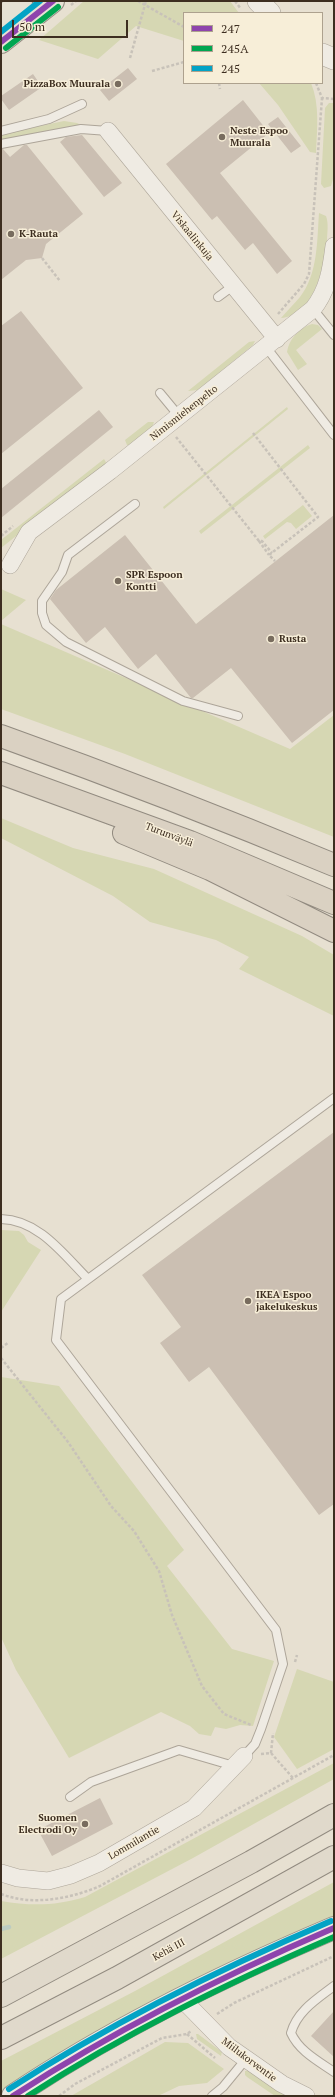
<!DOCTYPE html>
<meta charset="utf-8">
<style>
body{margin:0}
#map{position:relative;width:335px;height:2097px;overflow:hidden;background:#e7e0d1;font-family:"PT Serif",serif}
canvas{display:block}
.frame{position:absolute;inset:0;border:2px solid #3d2e20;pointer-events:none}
.legend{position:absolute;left:183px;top:12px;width:140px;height:72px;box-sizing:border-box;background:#f7eed8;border:1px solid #ada18e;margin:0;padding:5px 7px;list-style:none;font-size:12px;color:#3d2e20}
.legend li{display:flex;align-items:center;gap:8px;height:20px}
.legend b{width:20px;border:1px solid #ada18e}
.scale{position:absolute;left:12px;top:20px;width:116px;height:18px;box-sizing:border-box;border:2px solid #3d2e20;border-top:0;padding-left:5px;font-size:12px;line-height:14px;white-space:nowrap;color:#3d2e20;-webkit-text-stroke:3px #f7eed8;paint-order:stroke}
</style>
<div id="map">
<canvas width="335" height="2097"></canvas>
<div class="frame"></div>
<ul class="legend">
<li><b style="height:5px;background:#8e44ad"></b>247</li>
<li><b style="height:5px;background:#00a651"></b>245A</li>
<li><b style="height:5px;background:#03a3c5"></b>245</li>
</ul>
<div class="scale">50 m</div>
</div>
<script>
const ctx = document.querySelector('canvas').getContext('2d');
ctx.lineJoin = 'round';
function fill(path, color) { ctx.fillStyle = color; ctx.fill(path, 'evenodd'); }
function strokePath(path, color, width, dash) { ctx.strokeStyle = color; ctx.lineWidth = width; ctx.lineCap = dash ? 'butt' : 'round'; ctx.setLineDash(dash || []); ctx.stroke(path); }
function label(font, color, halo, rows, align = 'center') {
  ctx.font = font + ' "PT Serif",serif'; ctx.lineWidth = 3; ctx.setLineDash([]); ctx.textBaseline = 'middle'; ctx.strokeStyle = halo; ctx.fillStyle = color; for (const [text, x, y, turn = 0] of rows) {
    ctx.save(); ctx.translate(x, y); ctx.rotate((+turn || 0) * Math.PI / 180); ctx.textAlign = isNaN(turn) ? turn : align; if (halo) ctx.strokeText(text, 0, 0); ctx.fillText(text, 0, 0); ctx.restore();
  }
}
fill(new Path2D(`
 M 84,1 L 230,1 L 239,13 L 184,13 L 184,41 L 136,26 L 98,59 L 39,40 Z
 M 259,83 L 311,83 C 320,105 317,129 316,153 L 310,152 L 278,105 Z
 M 329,103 L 333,103 L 333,179 L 331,186 L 324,188 L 321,184 L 325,108 Z
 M 64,121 L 77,123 L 81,125 L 1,141 L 1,134 Z
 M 319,213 L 326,216 C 329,224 327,233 327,241 C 324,267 314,316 281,318 C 287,311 294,304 300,297 C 318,274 317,241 319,213 Z
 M 312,324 L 318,325 L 322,329 L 296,350 L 307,364 L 298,370 L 287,352 C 289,339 299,328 312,324 Z
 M 255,341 L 253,345 L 198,390 L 188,391 L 249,342 Z
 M 287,407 L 288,409 L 164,509 L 163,507 Z
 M 148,422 L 154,422 L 152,427 L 130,445 L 127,445 L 125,440 Z
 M 308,445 L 310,448 L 201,534 L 199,531 Z
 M 104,459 L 107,464 L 1,548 L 1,540 Z
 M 303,505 L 312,516 L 296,529 L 291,523 L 287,522 L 265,539 L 263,536 Z
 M 1,589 L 26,600 L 1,621 Z
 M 1,624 L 290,749 L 334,715 L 334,837 L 125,754 L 1,709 Z
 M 1,818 L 73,848 L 154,869 L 302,936 L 334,955 L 334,1016 L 239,969 L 249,957 L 216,940 L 150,922 L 113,896 L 1,838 Z
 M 1,1230 L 19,1231 L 24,1235 L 28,1242 L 41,1250 L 1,1312 Z
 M 1,1377 L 59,1386 L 184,1550 L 167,1566 L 232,1649 L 274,1661 L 253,1726 L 240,1725 L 226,1729 L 215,1727 L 211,1736 L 199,1734 L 190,1726 L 161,1712 L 69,1758 L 16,1670 L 1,1637 Z
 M 297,1669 L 334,1682 L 334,1749 L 297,1769 L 274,1737 Z
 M 334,1763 L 334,1779 L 193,1858 L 1,1959 L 1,1901 C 30,1906 56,1906 85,1897 Z
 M 334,1882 L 334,1917 L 195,1979 L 106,2027 L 1,2093 L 1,2061 L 135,1991 Z
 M 196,2034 L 198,2034 L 222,2052 L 221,2056 L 197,2039 Z
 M 165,2042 L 188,2043 L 224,2069 L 207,2083 L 179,2086 L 158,2096 L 71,2096 Z
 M 245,2071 L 249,2071 L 289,2096 L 275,2096 L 247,2077 L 245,2075 Z`), '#d6d7b3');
strokePath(new Path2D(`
 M 1,1929 L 9,1927`), '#bcccc2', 4.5);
fill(new Path2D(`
 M 128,68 L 137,79 L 109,101 L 100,90 Z
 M 33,74 L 42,87 L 9,110 L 1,99 L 1,96 Z
 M 243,100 L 269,133 L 220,173 L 292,261 L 277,274 L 253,243 L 245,250 L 217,216 L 212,220 L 166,164 Z
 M 278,117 L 301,146 L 291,153 L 268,124 Z
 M 82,135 L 122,183 L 104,197 L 60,142 L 66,137 Z
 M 24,145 L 27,145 L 83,214 L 46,244 L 42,258 L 26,260 L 1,280 L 1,149 L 3,149 L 10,157 Z
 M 21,311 L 83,388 L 1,454 L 1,326 Z
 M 99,410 L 113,427 L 1,518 L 1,489 Z
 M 334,515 L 334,710 L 292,743 L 231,668 L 193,698 L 191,698 L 156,654 L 138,669 L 105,627 L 86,643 L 50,599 L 56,590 L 125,535 L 196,624 Z
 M 334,1132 L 334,1504 L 319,1515 L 209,1367 L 189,1382 L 160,1343 L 181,1327 L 142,1275 Z
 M 100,1798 L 113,1824 L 52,1856 L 38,1830 Z
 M 334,2011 L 334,2057 L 311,2036 Z`), '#cbbfb2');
const service = new Path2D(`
 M 1,131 L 49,119 L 82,104
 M 1,144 L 81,129 L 108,131
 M 218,297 L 233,286
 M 313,309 L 334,335
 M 266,347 L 334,435
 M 160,393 L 179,416
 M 135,504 L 68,555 L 62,572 L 42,601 L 42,613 L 46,625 L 66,642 L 183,701 L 238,716
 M 1,1219 C 39,1220 63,1254 88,1279
 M 244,1756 L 255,1744 L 261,1729 L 283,1664 L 276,1630 L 56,1340 L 61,1299 L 334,1098
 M 70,1797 L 91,1782 L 179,1750 L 234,1766
 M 334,1986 C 317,1999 297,2011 291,2033 C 299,2051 318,2061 334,2072
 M 212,2096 L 223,2087 L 246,2059`);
const minor = new Path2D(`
 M 108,131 L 277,339
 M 10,565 L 29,532 L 110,471 L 313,309 C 328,290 331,270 334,246
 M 1,1873 L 18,1878 L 48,1881 L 71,1875 L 99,1863 L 194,1808 L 244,1756
 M 182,1999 L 229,2047 L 282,2084 L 306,2096`);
const tertiary = new Path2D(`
 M 258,1 L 270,13
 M 322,54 L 334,59`);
const secondary = new Path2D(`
 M 13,2096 C 113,2029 223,1975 334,1928`);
const primary = new Path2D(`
 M 1,18 L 21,1
 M 1,42 L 53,1`);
const trunk = new Path2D(`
 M 1,1996 L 251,1862 L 334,1815
 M 1,2038 L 117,1978 L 334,1857`);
const motorway = new Path2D(`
 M 1,736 C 113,776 224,819 334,865
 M 1,773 L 190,842 L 334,903
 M 124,833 L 210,869 L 334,931`);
strokePath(service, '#ada599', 10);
strokePath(minor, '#ada599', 18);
strokePath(tertiary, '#ada599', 22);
strokePath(secondary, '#9c958a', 24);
strokePath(primary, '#928b80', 24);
strokePath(trunk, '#928b80', 24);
strokePath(motorway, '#928b80', 24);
strokePath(new Path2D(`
 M 138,1 L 184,27
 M 235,1 L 241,9
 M 71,5 L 76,1
 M 130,58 L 146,1
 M 152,71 L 184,62
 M 219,83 L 220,89
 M 316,83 L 322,98 L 334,99
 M 42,258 L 60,281
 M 278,314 L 304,284 L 309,274 L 322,98
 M 253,433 L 318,517 L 269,555 L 275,561
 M 176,437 L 259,541 L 262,541 L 272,553
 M 1,536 L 13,526
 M 259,541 L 269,555
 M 1,1348 L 9,1342
 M 1,1358 L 68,1442 L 111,1506 L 134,1531 L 159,1571 L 172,1615 L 202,1686 L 224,1714 L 251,1725
 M 295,1662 L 297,1655
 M 271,1753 L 273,1733
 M 261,1754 L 271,1753 L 293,1778
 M 1,1894 C 32,1906 70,1899 100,1886 L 334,1755
 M 217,2014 L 234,2003 L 334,1956
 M 187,2034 L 215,2058
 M 59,2096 L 75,2084 L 162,2038 L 187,2034 L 191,2031`), '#c8c2b9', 2.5, [3, 2]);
strokePath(service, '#efebe3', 8);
strokePath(minor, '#efebe3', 17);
strokePath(tertiary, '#efebe3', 21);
strokePath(secondary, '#efebe3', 22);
strokePath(primary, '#e6e1d4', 22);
strokePath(trunk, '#e0d9cb', 22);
strokePath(motorway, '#dad1c2', 22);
strokePath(new Path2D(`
 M 1,42 L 53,1
 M 13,2096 C 115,2030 222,1976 334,1928`), '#8e44ad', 6);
strokePath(new Path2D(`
 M 6,48 L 58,7
 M 28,2096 C 125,2033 228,1983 334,1937`), '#00a651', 6);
strokePath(new Path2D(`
 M 1,32 L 40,1
 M 9,2089 C 111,2023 219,1969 331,1921`), '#03a3c5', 6);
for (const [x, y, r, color] of [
 [118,84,4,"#786c5e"],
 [222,137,4,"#786c5e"],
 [11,234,4,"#786c5e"],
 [118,581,4,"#786c5e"],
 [271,639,4,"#786c5e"],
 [248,1301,4,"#786c5e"],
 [85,1824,4,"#786c5e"]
]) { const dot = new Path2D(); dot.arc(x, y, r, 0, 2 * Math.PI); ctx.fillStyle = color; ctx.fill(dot); strokePath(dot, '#f7eed8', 1.5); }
label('bold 10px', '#3d2e20', '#f7eed8', [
 ["PizzaBox Muurala",110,84,"right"],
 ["Neste Espoo",230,131],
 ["Muurala",230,143],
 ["K-Rauta",19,234],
 ["SPR Espoon",126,575],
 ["Kontti",126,587],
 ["Rusta",279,639],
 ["IKEA Espoo",256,1295],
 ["jakelukeskus",256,1307],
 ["Suomen",77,1818,"right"],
 ["Electrodi Oy",77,1830,"right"]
], 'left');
label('10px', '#3d2e20', '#f7eed8', [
 ["Viskaalinkuja",192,236,51],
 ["Nimismiehenpelto",184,413,-38],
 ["Turunväylä",169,835,21],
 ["Lommilantie",134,1843,-30],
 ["Kehä III",169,1950,-29],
 ["Miilukorventie",249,2060,37]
]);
</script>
